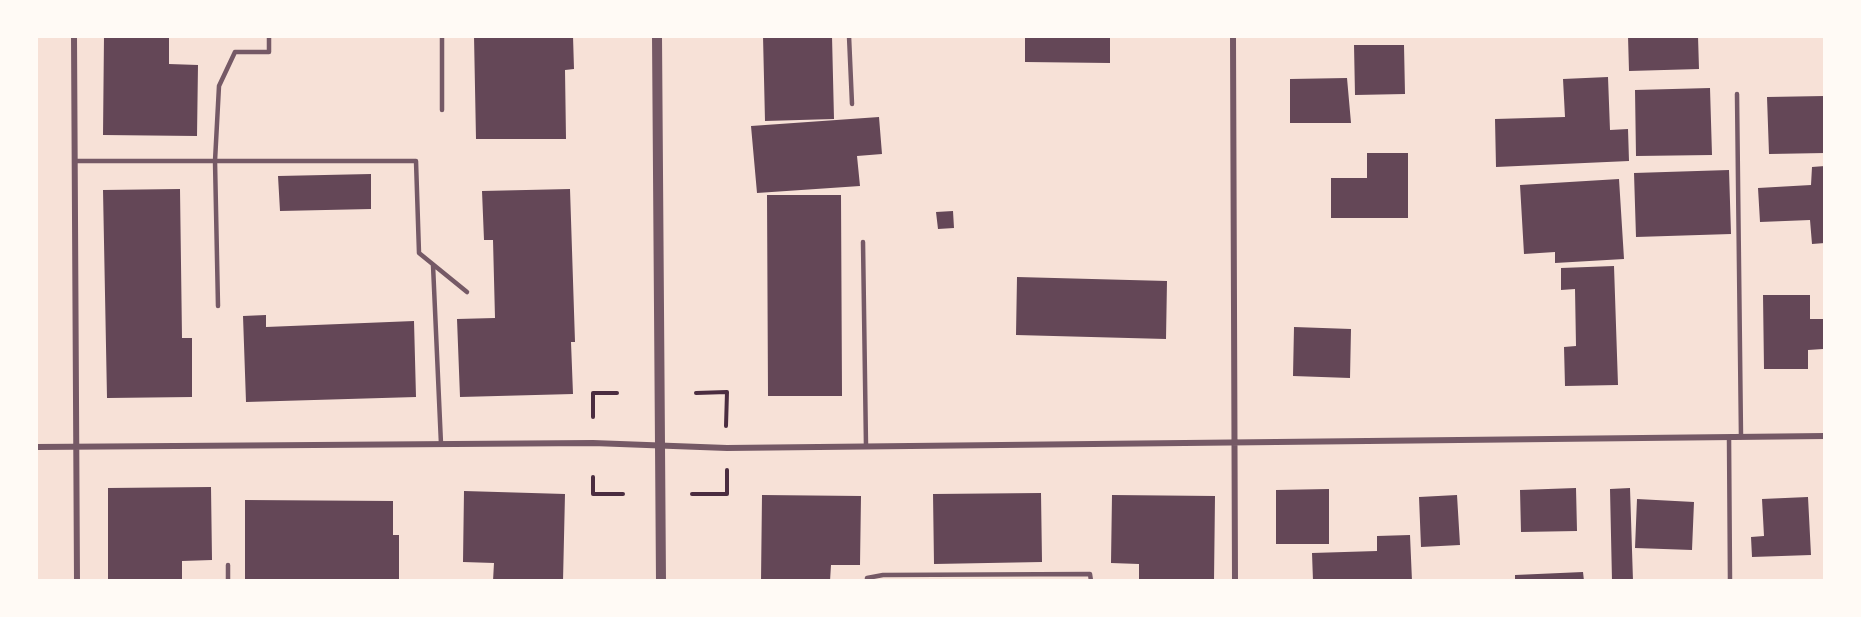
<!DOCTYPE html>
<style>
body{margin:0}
#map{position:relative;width:1861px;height:617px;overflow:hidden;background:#f7e1d7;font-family:"IBM Plex Serif",serif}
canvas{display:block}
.frame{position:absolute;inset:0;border:38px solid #fffaf5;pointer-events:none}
</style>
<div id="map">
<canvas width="1861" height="617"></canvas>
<div class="frame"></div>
</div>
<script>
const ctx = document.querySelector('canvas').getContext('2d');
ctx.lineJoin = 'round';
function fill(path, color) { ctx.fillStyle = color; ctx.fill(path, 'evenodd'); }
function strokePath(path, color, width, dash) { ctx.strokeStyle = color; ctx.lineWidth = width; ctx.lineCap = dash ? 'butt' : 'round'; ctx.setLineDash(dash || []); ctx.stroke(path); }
fill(new Path2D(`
 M 104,36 L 169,36 L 169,64 L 198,65 L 197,136 L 103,135 Z
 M 474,36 L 573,36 L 574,69 L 565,70 L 566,139 L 476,139 Z
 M 763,36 L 832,36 L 834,119 L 765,121 Z
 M 1025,36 L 1110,36 L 1110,63 L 1025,62 Z
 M 1628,36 L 1698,36 L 1699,69 L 1629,71 Z
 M 1354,45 L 1404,45 L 1405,94 L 1355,95 Z
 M 1608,77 L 1610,130 L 1628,129 L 1629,161 L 1496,167 L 1495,119 L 1565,117 L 1563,79 Z
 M 1347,78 L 1351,123 L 1290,123 L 1290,79 Z
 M 1710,88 L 1712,155 L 1636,156 L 1635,90 Z
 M 1825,96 L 1825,153 L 1769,154 L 1767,97 Z
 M 879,117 L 882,154 L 857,156 L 860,186 L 757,193 L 751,126 Z
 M 1367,153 L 1408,153 L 1408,218 L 1331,218 L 1331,178 L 1367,178 Z
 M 1825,166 L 1825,243 L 1812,244 L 1810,220 L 1760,222 L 1758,188 L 1811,185 L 1812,167 Z
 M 1729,170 L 1731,234 L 1636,237 L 1634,173 Z
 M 371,174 L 371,209 L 280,211 L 278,176 Z
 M 1619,179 L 1624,259 L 1555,263 L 1555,252 L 1524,254 L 1520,185 Z
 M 180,189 L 182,338 L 192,338 L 192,397 L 107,398 L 103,190 Z
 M 570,189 L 575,342 L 571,342 L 573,394 L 460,397 L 457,319 L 495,318 L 493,240 L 484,240 L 482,191 Z
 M 767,195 L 841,195 L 842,396 L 768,396 Z
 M 953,211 L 954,228 L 938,229 L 936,212 Z
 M 1614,266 L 1618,385 L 1565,386 L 1564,347 L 1576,346 L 1575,289 L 1561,290 L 1561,268 Z
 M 1017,277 L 1167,281 L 1166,339 L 1016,335 Z
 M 1763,295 L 1810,295 L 1810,319 L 1823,319 L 1823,349 L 1808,350 L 1808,369 L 1764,369 Z
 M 266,315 L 266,327 L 414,321 L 416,397 L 246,402 L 243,316 Z
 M 1294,327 L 1351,329 L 1350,378 L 1293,376 Z
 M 211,487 L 212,560 L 182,561 L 182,581 L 108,581 L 108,488 Z
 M 1576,488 L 1577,531 L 1521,532 L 1520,490 Z
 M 1630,488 L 1633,581 L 1612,581 L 1610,489 Z
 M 1329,489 L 1329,544 L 1276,544 L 1276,490 Z
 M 464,491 L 565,494 L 563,581 L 493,581 L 494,563 L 463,562 Z
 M 1041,493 L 1042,562 L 934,564 L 933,494 Z
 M 762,495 L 861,496 L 860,565 L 831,565 L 830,581 L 761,581 Z
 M 1112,495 L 1215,496 L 1214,581 L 1139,581 L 1139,564 L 1111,563 Z
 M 1457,495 L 1460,545 L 1421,547 L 1419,497 Z
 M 1808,497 L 1811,555 L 1752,557 L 1751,537 L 1764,536 L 1762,499 Z
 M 1637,499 L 1694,502 L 1692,550 L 1635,548 Z
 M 245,500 L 393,501 L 393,535 L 399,535 L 399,581 L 245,581 Z
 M 1410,535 L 1412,581 L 1313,581 L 1312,553 L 1377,551 L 1377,536 Z
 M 1583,572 L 1584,581 L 1515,581 L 1515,575 Z`), '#644757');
strokePath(new Path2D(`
 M 696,393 L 727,392 L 726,426
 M 593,417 L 593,393 L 617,393
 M 593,477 L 593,494 L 623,494
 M 692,494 L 727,494 L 727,470`), '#4a2c40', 4);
strokePath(new Path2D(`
 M 442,36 L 442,110
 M 849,36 L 852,104
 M 1737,94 L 1741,437
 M 75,161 L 215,161 L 219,86 L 235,52 L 269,52 L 269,36
 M 863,242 L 866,446
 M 433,265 L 441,444
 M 218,306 L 215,161 L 416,161 L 419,253 L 467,292
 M 1729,437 L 1730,581
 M 228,581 L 228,565
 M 867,581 L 867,578 L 883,575 L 1090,574 L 1091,581`), '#755966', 4.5);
strokePath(new Path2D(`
 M 74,36 L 77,581
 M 1233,36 L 1235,581
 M 36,447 L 593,443 L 727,448 L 1825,436`), '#755966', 6);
strokePath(new Path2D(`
 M 657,36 L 661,581`), '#755966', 10);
</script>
